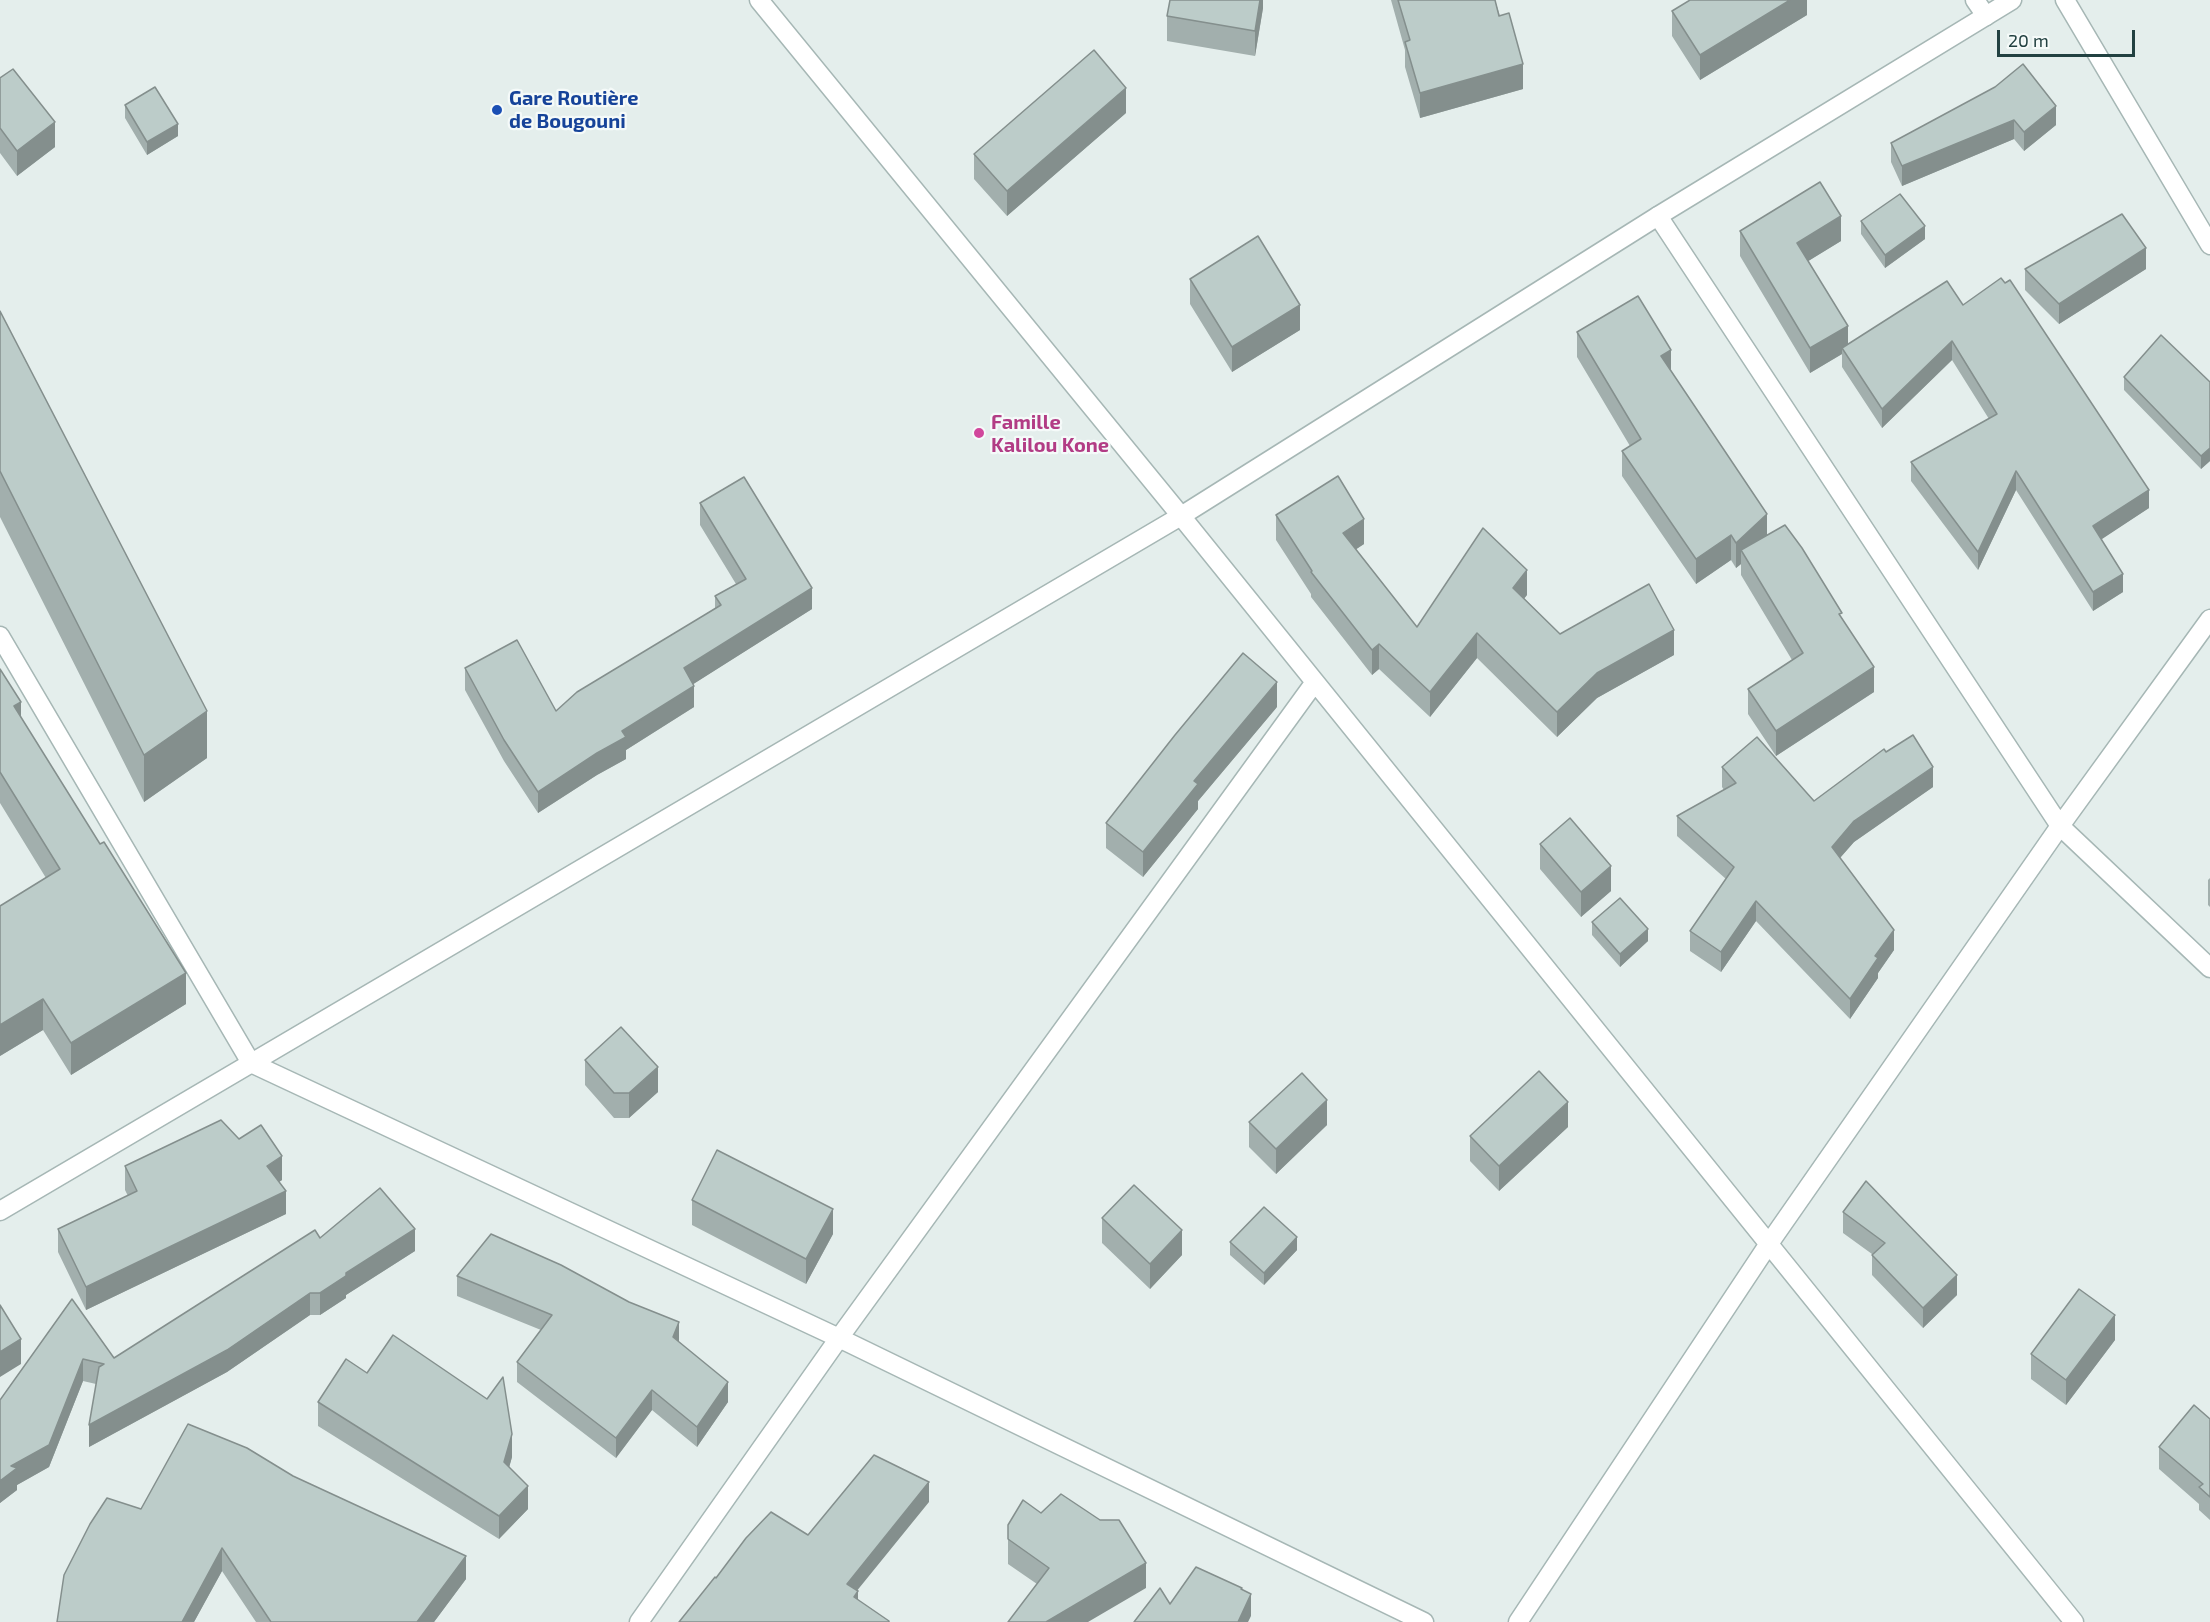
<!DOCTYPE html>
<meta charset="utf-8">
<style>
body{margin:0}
#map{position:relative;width:2210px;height:1622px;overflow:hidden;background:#e4eeec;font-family:"Exo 2",sans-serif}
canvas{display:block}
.scale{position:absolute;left:1997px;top:30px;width:138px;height:27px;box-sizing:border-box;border:3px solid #224141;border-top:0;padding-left:8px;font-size:18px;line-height:21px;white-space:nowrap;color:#224141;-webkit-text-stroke:4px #f5faf9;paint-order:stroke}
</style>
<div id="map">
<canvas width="2210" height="1622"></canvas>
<div class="scale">20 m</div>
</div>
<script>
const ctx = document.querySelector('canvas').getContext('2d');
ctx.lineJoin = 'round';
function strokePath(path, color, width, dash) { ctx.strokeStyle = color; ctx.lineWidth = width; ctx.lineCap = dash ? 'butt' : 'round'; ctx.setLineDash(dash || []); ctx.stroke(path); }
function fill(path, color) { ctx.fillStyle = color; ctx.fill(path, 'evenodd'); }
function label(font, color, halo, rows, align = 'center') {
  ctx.font = font + ' "Exo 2",sans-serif'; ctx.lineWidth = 4.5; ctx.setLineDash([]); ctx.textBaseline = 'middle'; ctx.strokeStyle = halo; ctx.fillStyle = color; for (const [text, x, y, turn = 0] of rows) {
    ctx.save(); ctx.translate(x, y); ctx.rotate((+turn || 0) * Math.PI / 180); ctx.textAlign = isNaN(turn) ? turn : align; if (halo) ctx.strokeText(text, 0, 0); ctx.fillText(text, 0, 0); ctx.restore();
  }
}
const minor = new Path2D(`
 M 759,0 L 1181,516 L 2074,1622
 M 1975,0 L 1986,16
 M 2065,0 L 2210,245
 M 1658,216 L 2060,826 L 2210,968
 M 0,636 L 251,1063 L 839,1338 L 1424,1622
 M 639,1622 L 839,1338 L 1315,682
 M 1518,1622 L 1768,1245 L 2060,826 L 2210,619`);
const tertiary = new Path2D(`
 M 0,1211 L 1181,516 L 1658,216 L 2012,0`);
strokePath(minor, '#a6b7b5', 21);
strokePath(tertiary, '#a6b7b5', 21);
strokePath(minor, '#fff', 18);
strokePath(tertiary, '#fff', 18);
fill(new Path2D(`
 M 1263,0 L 1263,8 L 1255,56 L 1167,41 L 1167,16 Z
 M 1391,0 L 1495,0 L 1523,89 L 1420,118 L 1405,67 L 1405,50 Z
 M 1807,0 L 1807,15 L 1700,80 L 1672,36 L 1672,11 Z
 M 0,78 L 55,147 L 17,176 L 0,153 Z
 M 1995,87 L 2056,125 L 2024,151 L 2014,139 L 1902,186 L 1891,162 L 1891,143 Z
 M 125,105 L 178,136 L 147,155 L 125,118 Z
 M 1126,113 L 1007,216 L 974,179 L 974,154 Z
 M 1861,221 L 1925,239 L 1885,268 L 1861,234 Z
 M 1740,231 L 1841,241 L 1808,261 L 1848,345 L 1963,305 L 2149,508 L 2101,539 L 2123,592 L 2093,611 L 2016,490 L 1978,570 L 1911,481 L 1911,462 L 1989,419 L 1952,360 L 1882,428 L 1842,367 L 1842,354 L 1810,373 L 1740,256 Z
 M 2025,269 L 2146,269 L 2059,324 L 2025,290 Z
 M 1190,279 L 1300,330 L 1232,372 L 1190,304 Z
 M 0,311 L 207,758 L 144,802 L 0,517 Z
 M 1577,332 L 1671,371 L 1767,535 L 1842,618 L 1874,692 L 1776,756 L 1748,714 L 1748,689 L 1792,660 L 1741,575 L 1741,564 L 1736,568 L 1731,560 L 1696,584 L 1622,476 L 1622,451 L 1630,446 L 1577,357 Z
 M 2124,377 L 2210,382 L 2210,461 L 2201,469 L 2124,390 Z
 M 700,503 L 812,609 L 693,684 L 694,707 L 626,750 L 626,759 L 597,775 L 538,813 L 504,761 L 465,690 L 465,668 L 556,711 L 715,608 L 715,596 L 736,584 L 700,525 Z
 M 1276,515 L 1364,544 L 1356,549 L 1417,627 L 1527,595 L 1524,598 L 1560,634 L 1674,655 L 1597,698 L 1557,737 L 1477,658 L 1430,717 L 1379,669 L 1372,675 L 1311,597 L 1311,594 L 1276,540 Z
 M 0,669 L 21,717 L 186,1004 L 71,1075 L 43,1030 L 0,1056 L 46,878 L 0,803 Z
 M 1277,707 L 1198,801 L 1198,809 L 1143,877 L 1106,848 L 1106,823 Z
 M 1886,752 L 1933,787 L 1854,842 L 1840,858 L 1894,950 L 1878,973 L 1878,978 L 1850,1019 L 1756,921 L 1721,972 L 1690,951 L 1690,931 L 1726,879 L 1677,836 L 1677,816 L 1724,790 L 1722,787 L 1722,767 L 1814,801 Z
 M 1540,844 L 1611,891 L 1581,917 L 1540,869 Z
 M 2210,878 L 2210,907 L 2208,905 L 2208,880 Z
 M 1592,922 L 1648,941 L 1620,967 L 1592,935 Z
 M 585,1060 L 658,1092 L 629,1118 L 614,1118 L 585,1085 Z
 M 1249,1122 L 1327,1125 L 1276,1174 L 1249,1147 Z
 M 1568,1127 L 1499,1191 L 1470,1161 L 1470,1136 Z
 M 239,1139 L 282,1180 L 279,1182 L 286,1214 L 86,1310 L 58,1252 L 58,1229 L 128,1196 L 125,1190 L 125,1166 Z
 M 692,1200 L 833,1234 L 806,1284 L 692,1225 Z
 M 1843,1212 L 1957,1295 L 1923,1328 L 1872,1275 L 1872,1254 L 1843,1233 Z
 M 1102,1218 L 1182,1255 L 1150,1289 L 1102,1243 Z
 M 320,1238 L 415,1251 L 346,1295 L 346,1298 L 320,1315 L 310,1315 L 227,1372 L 89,1447 L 96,1384 L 83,1381 L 49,1467 L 17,1485 L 17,1490 L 0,1503 L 0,1400 L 72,1299 L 114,1358 Z
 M 1230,1242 L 1297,1250 L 1264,1285 L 1230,1255 Z
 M 457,1276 L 679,1342 L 728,1402 L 697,1447 L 652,1410 L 616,1458 L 517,1382 L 517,1362 L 541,1330 L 457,1296 Z
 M 2115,1340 L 2066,1405 L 2031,1379 L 2031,1354 Z
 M 367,1373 L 512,1457 L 509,1467 L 528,1509 L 499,1539 L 318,1426 L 318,1402 Z
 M 2210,1419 L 2210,1520 L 2199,1510 L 2199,1504 L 2159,1469 L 2159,1447 Z
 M 141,1509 L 466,1579 L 434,1622 L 256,1622 L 222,1571 L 194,1622 L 57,1622 Z
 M 1008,1525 L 1146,1588 L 1037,1584 L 1008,1564 Z`), '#a2afad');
fill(new Path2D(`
 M 1260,0 L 1263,0 L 1263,8 L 1255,56 L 1255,31 Z
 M 1790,0 L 1807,0 L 1807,15 L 1700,80 L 1700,55 Z
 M 1523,64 L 1523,89 L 1420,118 L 1420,93 Z
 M 1126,88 L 1126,113 L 1007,216 L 1007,191 Z
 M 2056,106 L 2056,125 L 2024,151 L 2024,132 Z
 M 2014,120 L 2014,139 L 1902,186 L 1902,166 Z
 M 55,122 L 55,147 L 17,176 L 17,151 Z
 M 178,124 L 178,136 L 147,155 L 147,142 Z
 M 1841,216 L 1841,241 L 1797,268 L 1797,243 Z
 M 1925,226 L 1925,239 L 1885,268 L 1885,255 Z
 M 2146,248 L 2146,269 L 2059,324 L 2059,304 Z
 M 1300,305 L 1300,330 L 1232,372 L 1232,347 Z
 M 1848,326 L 1848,351 L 1842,348 L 1842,354 L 1810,373 L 1810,348 Z
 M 1952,341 L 1952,360 L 1882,428 L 1882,409 Z
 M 1671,350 L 1671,375 L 1661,356 Z
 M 2210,448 L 2210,461 L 2201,469 L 2201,456 Z
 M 2016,471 L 2016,490 L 1978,570 L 1978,552 Z
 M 2149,490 L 2149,508 L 2093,545 L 2093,526 Z
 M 1767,514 L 1767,539 L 1741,550 L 1741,564 L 1736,568 L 1736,543 Z
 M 1364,519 L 1364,544 L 1343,558 L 1343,533 Z
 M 1731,535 L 1731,560 L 1696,584 L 1696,559 Z
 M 1527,570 L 1527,595 L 1513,613 L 1513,588 Z
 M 2123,574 L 2123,592 L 2093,611 L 2093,592 Z
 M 812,588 L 812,609 L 684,690 L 684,668 Z
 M 1674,630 L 1674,655 L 1597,698 L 1557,737 L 1557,712 L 1597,673 Z
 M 1477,633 L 1477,658 L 1430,717 L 1430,692 Z
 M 1379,644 L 1379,669 L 1372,675 L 1372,650 Z
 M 1874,667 L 1874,692 L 1776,756 L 1776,731 Z
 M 1277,682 L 1277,707 L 1198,801 L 1198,809 L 1143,877 L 1143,852 L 1194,781 Z
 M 694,686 L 694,707 L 626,750 L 626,759 L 597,775 L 538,813 L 538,792 L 622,731 Z
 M 21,702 L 21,734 L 14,706 Z
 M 207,711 L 207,758 L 144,802 L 144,755 Z
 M 1933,767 L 1933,787 L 1854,842 L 1832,867 L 1832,847 L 1854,821 Z
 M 1611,866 L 1611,891 L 1581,917 L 1581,892 Z
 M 1756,901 L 1756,921 L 1721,972 L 1721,952 Z
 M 1648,929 L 1648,941 L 1620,967 L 1620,954 Z
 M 1894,930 L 1894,950 L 1878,973 L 1878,978 L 1850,1019 L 1850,999 L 1875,956 Z
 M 186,973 L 186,1004 L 71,1075 L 71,1043 Z
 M 43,999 L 43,1030 L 0,1056 L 0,1025 Z
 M 658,1067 L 658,1092 L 629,1118 L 629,1093 Z
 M 1327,1100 L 1327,1125 L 1276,1174 L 1276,1149 Z
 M 1568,1102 L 1568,1127 L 1499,1191 L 1499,1166 Z
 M 282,1156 L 282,1180 L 267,1190 L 267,1166 Z
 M 286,1191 L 286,1214 L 86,1310 L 86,1287 Z
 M 833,1209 L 833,1234 L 806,1284 L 806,1259 Z
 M 415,1229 L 415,1251 L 346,1295 L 346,1298 L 320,1315 L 320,1293 L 346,1273 Z
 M 1182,1230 L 1182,1255 L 1150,1289 L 1150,1264 Z
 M 1297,1237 L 1297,1250 L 1264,1285 L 1264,1273 Z
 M 1957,1275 L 1957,1295 L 1923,1328 L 1923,1308 Z
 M 310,1293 L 310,1315 L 227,1372 L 89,1447 L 89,1425 Z
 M 2115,1315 L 2115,1340 L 2066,1405 L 2066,1380 Z
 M 679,1322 L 679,1342 L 673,1337 Z
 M 21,1339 L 21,1364 L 0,1377 L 0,1352 Z
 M 83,1359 L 83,1381 L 49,1467 L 17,1485 L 17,1490 L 0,1503 L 0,1481 L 11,1466 Z
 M 728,1382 L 728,1402 L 697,1447 L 697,1427 Z
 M 652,1390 L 652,1410 L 616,1458 L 616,1438 Z
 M 512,1434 L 512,1457 L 504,1486 L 504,1462 Z
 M 929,1482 L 929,1502 L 847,1603 L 847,1584 Z
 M 528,1486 L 528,1509 L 499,1539 L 499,1516 Z
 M 222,1548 L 222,1571 L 194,1622 L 182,1622 Z
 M 466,1556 L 466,1579 L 434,1622 L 417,1622 Z
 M 1146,1563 L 1146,1588 L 1088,1622 L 1046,1622 Z
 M 858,1591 L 858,1610 L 854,1597 Z
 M 1251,1594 L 1251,1616 L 1248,1622 L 1238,1622 Z`), '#848f8d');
const building = new Path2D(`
 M 1170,0 L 1260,0 L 1255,31 L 1167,16 Z
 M 1398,0 L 1495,0 L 1499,16 L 1509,13 L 1523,64 L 1420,93 L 1405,42 L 1410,40 Z
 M 1690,0 L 1790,0 L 1700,55 L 1672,11 Z
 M 1094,50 L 1126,88 L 1007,191 L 974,154 Z
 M 2023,64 L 2056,106 L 2024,132 L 2014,120 L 1902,166 L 1891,143 L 1995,87 Z
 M 13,69 L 55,122 L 17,151 L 0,128 L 0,78 Z
 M 155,87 L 178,124 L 147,142 L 125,105 Z
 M 1820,182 L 1841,216 L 1797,243 L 1848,326 L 1810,348 L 1740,231 Z
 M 1900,194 L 1925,226 L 1885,255 L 1861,221 Z
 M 2122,214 L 2146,248 L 2059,304 L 2025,269 Z
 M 1258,236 L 1300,305 L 1232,347 L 1190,279 Z
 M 2001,278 L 2005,283 L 2010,280 L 2149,490 L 2093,526 L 2123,574 L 2093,592 L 2016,471 L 1978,552 L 1911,462 L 1997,414 L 1952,341 L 1882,409 L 1842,348 L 1947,281 L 1963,305 Z
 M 1638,296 L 1671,350 L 1661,356 L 1767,514 L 1736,543 L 1731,535 L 1696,559 L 1622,451 L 1641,439 L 1577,332 Z
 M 0,311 L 207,711 L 144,755 L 0,471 Z
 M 2161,335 L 2210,382 L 2210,448 L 2201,456 L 2124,377 Z
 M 1338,476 L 1364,519 L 1343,533 L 1417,627 L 1483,528 L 1527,570 L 1513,588 L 1560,634 L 1649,584 L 1674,630 L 1597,673 L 1557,712 L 1477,633 L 1430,692 L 1379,644 L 1372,650 L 1311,572 L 1312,571 L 1276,515 Z
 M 744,477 L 812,588 L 684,668 L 694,686 L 622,731 L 626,737 L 597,753 L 538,792 L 504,740 L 465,668 L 517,640 L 556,711 L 577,692 L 721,605 L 715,596 L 746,579 L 700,503 Z
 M 1785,525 L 1802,548 L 1842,613 L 1839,614 L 1874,667 L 1776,731 L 1748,689 L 1803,653 L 1741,550 Z
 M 1243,653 L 1277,682 L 1194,781 L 1198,784 L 1143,852 L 1106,823 L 1175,735 Z
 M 0,669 L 21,702 L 14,706 L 100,844 L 104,842 L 186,973 L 71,1043 L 43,999 L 0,1025 L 0,906 L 60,869 L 0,772 Z
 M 1913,735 L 1933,767 L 1854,821 L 1832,847 L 1894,930 L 1875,956 L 1878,958 L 1850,999 L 1756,901 L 1721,952 L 1690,931 L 1734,867 L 1677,816 L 1736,783 L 1722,767 L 1757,737 L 1814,801 L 1884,749 L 1886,752 Z
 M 1570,818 L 1611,866 L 1581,892 L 1540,844 Z
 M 1620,898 L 1648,929 L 1620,954 L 1592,922 Z
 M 621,1027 L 658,1067 L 629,1093 L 614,1093 L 585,1060 Z
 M 1539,1071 L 1568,1102 L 1499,1166 L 1470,1136 Z
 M 1302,1073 L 1327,1100 L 1276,1149 L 1249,1122 Z
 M 221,1120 L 239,1139 L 261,1125 L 282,1156 L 267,1166 L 286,1191 L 86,1287 L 58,1229 L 137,1191 L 125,1166 Z
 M 717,1150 L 833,1209 L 806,1259 L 692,1200 Z
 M 1866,1181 L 1957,1275 L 1923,1308 L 1872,1255 L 1885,1243 L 1843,1212 Z
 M 1134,1185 L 1182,1230 L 1150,1264 L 1102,1218 Z
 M 380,1188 L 415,1229 L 346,1273 L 346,1276 L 320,1293 L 310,1293 L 227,1350 L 89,1425 L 99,1367 L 104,1364 L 83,1359 L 49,1445 L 11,1466 L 17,1468 L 0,1481 L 0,1400 L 72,1299 L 114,1358 L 315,1230 L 320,1238 Z
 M 1264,1207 L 1297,1237 L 1264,1273 L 1230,1242 Z
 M 491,1234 L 561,1265 L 629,1302 L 679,1322 L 673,1337 L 728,1382 L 697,1427 L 652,1390 L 616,1438 L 517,1362 L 552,1315 L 457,1276 Z
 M 2079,1289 L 2115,1315 L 2066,1380 L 2031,1354 Z
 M 0,1305 L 21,1339 L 0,1352 Z
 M 393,1335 L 487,1399 L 503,1377 L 512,1434 L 504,1462 L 528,1486 L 499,1516 L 318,1402 L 346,1359 L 367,1373 Z
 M 2194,1405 L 2210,1419 L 2210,1497 L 2199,1487 L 2203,1484 L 2159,1447 Z
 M 188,1424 L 247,1448 L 293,1476 L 466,1556 L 417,1622 L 271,1622 L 222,1548 L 182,1622 L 57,1622 L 64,1575 L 90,1524 L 107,1498 L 141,1509 Z
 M 874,1455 L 929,1482 L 847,1584 L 858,1591 L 854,1597 L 889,1621 L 889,1622 L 679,1622 L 715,1577 L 716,1578 L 746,1538 L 771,1512 L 808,1535 Z
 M 1061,1494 L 1100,1520 L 1119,1520 L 1146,1563 L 1046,1622 L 1008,1622 L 1049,1568 L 1008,1539 L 1008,1525 L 1023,1500 L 1041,1513 Z
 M 1196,1567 L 1242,1588 L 1241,1589 L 1251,1594 L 1238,1622 L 1134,1622 L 1160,1588 L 1170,1604 Z`);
fill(building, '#bcccc9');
strokePath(building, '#848f8d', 1.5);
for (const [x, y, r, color] of [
 [497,110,6,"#1a4fb4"],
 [979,433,6,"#d1479c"]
]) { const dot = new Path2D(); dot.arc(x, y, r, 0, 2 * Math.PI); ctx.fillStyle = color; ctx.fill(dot); strokePath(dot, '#f5faf9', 2); }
label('bold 20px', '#164399', '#f5faf9', [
 ["Gare Routière",509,98],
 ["de Bougouni",509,121]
], 'left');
label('bold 20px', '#b23c85', '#f5faf9', [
 ["Famille",991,422],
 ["Kalilou Kone",991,445]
], 'left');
</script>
